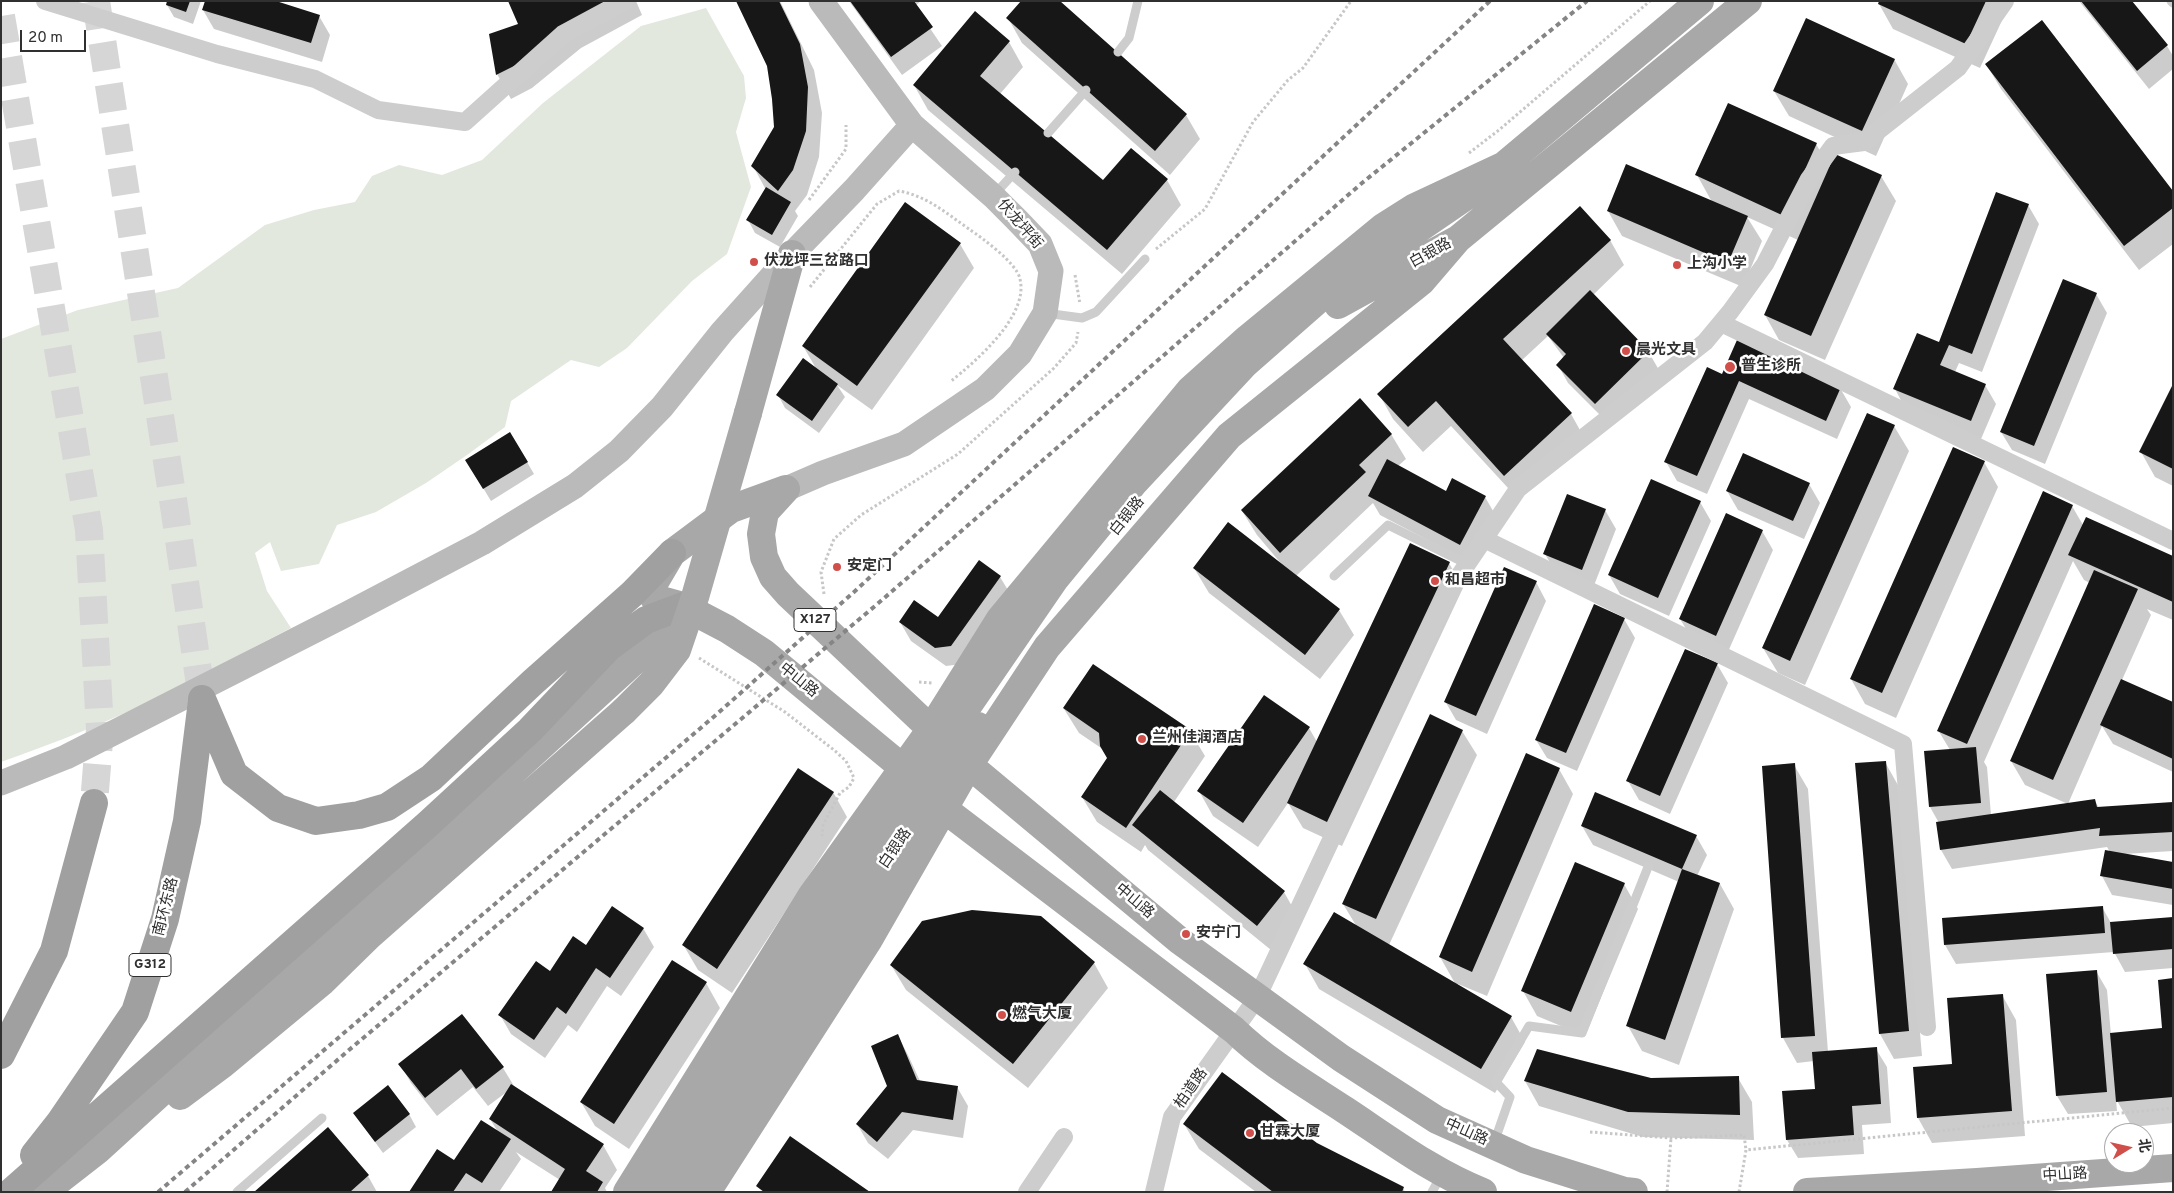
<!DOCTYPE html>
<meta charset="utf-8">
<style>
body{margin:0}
#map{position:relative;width:2174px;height:1193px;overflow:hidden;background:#fff;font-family:Overpass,"Noto Sans SC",sans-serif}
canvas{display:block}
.frame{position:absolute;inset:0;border:2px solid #303030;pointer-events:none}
.north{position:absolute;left:2104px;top:1123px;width:50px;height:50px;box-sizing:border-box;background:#fff;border:1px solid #acacac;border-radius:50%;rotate:81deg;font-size:14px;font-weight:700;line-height:20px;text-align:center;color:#303030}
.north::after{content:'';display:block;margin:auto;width:18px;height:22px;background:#d04f4a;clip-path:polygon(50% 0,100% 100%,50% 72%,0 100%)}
.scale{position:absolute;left:20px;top:30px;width:66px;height:22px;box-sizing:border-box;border:2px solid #303030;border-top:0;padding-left:6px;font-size:15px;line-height:18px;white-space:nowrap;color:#303030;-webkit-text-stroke:4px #fff;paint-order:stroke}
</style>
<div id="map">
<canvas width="2174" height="1193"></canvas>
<div class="frame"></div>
<div class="north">北</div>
<div class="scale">20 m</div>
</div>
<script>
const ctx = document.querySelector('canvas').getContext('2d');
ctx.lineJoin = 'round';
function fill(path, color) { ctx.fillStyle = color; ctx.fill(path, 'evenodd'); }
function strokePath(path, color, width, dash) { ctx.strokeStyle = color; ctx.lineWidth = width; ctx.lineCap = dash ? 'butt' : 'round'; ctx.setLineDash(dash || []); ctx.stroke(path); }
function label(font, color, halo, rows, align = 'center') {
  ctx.font = font + ' Overpass,"Noto Sans SC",sans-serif'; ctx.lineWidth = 5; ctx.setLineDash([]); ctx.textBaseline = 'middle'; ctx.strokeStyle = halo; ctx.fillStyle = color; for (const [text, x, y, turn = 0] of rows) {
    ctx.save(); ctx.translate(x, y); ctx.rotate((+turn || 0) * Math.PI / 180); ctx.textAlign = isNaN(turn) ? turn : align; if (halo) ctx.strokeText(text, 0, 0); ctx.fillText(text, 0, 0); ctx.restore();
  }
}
fill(new Path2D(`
 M 706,8 L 744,76 L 746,98 L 736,132 L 751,187 L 727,254 L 692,281 L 627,348 L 599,367 L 571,360 L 511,401 L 505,427 L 467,455 L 426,483 L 376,512 L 337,525 L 319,564 L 281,571 L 270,542 L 255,553 L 267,591 L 291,628 C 247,650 204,675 159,697 C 108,722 55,743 1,762 L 1,339 L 78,310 L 178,288 L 265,225 L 314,210 L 355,202 L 372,176 L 399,165 L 442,175 L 482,160 L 543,103 L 641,26 Z`), '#e2e8de');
fill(new Path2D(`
 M 168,1 L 201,1 L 193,24 L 174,17 L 167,5 Z
 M 510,1 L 636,1 L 642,15 L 581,48 L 532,88 L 511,99 L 497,74 L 519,24 Z
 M 737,1 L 780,1 L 814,70 L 822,113 L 819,157 L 807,195 L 795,211 L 798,216 L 780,247 L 755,233 L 748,220 L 766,190 L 753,166 L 775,127 L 769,66 Z
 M 849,1 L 921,1 L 915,6 L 942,46 L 902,75 Z
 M 1880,1 L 2011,1 L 1980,68 L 1893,29 L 1879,4 Z
 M 2079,1 L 2131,1 L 2167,46 L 2173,56 L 2173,69 L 2149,89 Z
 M 203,10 L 319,16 L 330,35 L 322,62 L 214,29 Z
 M 1008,18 L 1186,115 L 1200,139 L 1170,175 L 1022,43 Z
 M 1009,42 L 1023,67 L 1000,94 L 1103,182 L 1167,180 L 1181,205 L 1122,274 L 928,110 L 914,85 Z
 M 1894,59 L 1908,84 L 1876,156 L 1789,116 L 1774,91 Z
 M 1986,64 L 2173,194 L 2173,244 L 2139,270 L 2001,89 Z
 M 1816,144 L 1830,168 L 1881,176 L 1896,201 L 1825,360 L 1779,340 L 1765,315 L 1798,240 L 1747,217 L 1762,241 L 1743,287 L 1622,236 L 1608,211 L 1712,202 L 1697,175 Z
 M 2028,205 L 2039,224 L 1982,372 L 1959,363 L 1955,372 L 1985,385 L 1996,404 L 1981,439 L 1905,408 L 1895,389 L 1939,343 Z
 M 1610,240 L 1624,265 L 1593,295 L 1648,351 L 1659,370 L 1607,422 L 1568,383 L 1558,365 L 1564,358 L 1548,336 L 1521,361 L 1571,414 L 1585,439 L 1519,500 L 1451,426 L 1423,452 L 1393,419 L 1379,394 Z
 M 960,244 L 974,268 L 872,410 L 837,385 L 845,397 L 819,433 L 785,408 L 778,395 L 817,370 L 803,346 Z
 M 2096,294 L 2107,313 L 2045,464 L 2012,450 L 2001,432 Z
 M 1722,376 L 1840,388 L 1851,407 L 1837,439 L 1749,399 L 1707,494 L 1677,481 L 1666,462 Z
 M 2173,386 L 2173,486 L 2155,477 L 2141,452 Z
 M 1867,414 L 1894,426 L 1909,451 L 1805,685 L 1778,673 L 1763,648 Z
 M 1391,434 L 1406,459 L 1398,466 L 1446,492 L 1485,497 L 1496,516 L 1471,563 L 1380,515 L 1373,503 L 1296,576 L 1339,610 L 1354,635 L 1320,679 L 1209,593 L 1194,568 L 1284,567 L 1257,535 L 1242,511 Z
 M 527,462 L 534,474 L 491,501 L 474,473 Z
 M 1984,462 L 1998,487 L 1896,718 L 1865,704 L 1851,679 Z
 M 1809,484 L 1820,503 L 1804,539 L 1738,510 L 1727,491 Z
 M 1700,502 L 1711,521 L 1669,616 L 1620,594 L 1609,575 Z
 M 2072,506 L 2083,525 L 2173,557 L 2173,620 L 2147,609 L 2151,615 L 2122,680 L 2173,704 L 2173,772 L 2113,744 L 2102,726 L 2068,804 L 2025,785 L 2011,761 L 2090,583 L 2084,580 L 2073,561 L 1984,762 L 1987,767 L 1991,815 L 2095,801 L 2099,808 L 2173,804 L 2173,851 L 2124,854 L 2173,863 L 2173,905 L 2112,895 L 2102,876 L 2110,852 L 2107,847 L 1952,869 L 1941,850 L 1939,823 L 1930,807 L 1925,752 L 1950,750 L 1938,730 Z
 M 1605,510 L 1616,529 L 1593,588 L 1556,573 L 1545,554 Z
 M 1762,531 L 1773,550 L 1727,654 L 1691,637 L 1680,619 Z
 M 1449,563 L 1463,588 L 1342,846 L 1303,828 L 1288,803 L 1258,847 L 1213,816 L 1199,791 L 1309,728 L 1317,742 Z
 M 1000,577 L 1011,595 L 962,664 L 946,666 L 911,641 L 900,622 L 939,619 Z
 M 1536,582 L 1546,601 L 1487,734 L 1456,720 L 1445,701 Z
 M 1624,619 L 1635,638 L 1577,771 L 1547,758 L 1536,740 Z
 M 1717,664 L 1728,683 L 1670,814 L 1639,800 L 1628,781 Z
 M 1093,665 L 1190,731 L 1205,756 L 1174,802 L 1284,892 L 1298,917 L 1271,950 L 1148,850 L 1145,845 L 1141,852 L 1097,822 L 1082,797 L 1108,758 L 1104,750 L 1079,733 L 1064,709 Z
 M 1462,731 L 1477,755 L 1389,945 L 1456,985 L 1440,957 L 1559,769 L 1573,794 L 1487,996 L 1458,984 L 1457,985 L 1511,1017 L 1525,1042 L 1495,1093 L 1319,989 L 1305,964 L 1357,927 L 1343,904 Z
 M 1885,762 L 1899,787 L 1922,1056 L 1894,1059 L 1880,1034 Z
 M 1794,765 L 1808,789 L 1828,1052 L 1876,1049 L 1887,1067 L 1891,1123 L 1862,1125 L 1864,1154 L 1798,1158 L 1787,1140 L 1816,1090 L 1814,1061 L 1797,1063 L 1783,1038 Z
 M 833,792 L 847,817 L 732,993 L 698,970 L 684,946 Z
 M 1582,826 L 1696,836 L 1707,855 L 1697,876 L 1720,884 L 1734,909 L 1679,1065 L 1642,1051 L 1628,1026 L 1679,882 L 1593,845 Z
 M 1624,884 L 1638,909 L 1585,1036 L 1537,1016 L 1523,991 Z
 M 2102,907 L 2111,923 L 2173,918 L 2173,968 L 2125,972 L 2114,952 L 1956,964 L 1945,945 L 1943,920 Z
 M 643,928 L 654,947 L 621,996 L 607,986 L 577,1032 L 568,1025 L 545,1058 L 511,1034 L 500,1015 L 550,973 L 587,947 Z
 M 1094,963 L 1108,988 L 1028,1088 L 906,990 L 891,965 Z
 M 2096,971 L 2107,990 L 2111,1035 L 2164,1030 L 2173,980 L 2173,1123 L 2132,1127 L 2116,1099 L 2117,1111 L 2068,1114 L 2057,1096 Z
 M 706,983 L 720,1008 L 629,1149 L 595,1126 L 581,1102 Z
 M 2002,995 L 2016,1020 L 2025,1136 L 1932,1143 L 1918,1118 Z
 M 898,1036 L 908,1055 L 920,1081 L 957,1087 L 968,1106 L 963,1138 L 913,1130 L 888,1159 L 868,1143 L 857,1124 L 888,1086 Z
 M 400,1064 L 503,1068 L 514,1086 L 603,1145 L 617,1170 L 605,1188 L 607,1192 L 552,1192 L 560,1180 L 516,1152 L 521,1159 L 499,1192 L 411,1192 L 498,1132 L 490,1119 L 508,1091 L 488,1106 L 473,1087 L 437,1116 L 411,1083 Z
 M 1738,1078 L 1752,1102 L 1754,1140 L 1643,1137 L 1539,1106 L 1525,1081 Z
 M 354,1113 L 409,1114 L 416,1127 L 383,1153 Z
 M 1184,1124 L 1316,1144 L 1403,1188 L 1405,1192 L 1256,1192 L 1199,1149 Z
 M 368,1176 L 377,1192 L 256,1192 Z`), '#0003');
fill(new Path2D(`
 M 167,1 L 190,1 L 186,12 L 166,5 Z
 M 205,1 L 276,1 L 320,15 L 311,43 L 202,10 Z
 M 508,1 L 607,1 L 518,64 L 496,75 L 489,34 L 518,24 Z
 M 736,1 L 779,1 L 800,44 L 808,87 L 806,131 L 793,170 L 778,191 L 751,166 L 774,127 L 772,99 L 767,66 Z
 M 850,1 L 914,1 L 933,27 L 891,57 Z
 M 1021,1 L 1060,1 L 1187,114 L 1155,151 L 1006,18 Z
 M 1879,1 L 1986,1 L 1966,44 L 1878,4 Z
 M 2081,1 L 2132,1 L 2168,45 L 2137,71 Z
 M 975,11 L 1010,41 L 980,76 L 1103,180 L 1131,148 L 1168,179 L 1107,250 L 913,85 Z
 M 1806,18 L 1895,59 L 1862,131 L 1773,91 Z
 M 2042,20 L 2173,191 L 2173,208 L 2124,246 L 1985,64 Z
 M 1728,103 L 1817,143 L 1784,216 L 1695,175 Z
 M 1835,154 L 1882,175 L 1811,336 L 1764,315 Z
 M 1626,164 L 1748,216 L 1728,263 L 1607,211 Z
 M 766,187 L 791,202 L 772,235 L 746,220 Z
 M 1996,192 L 2029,204 L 1972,354 L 1949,345 L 1940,365 L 1986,384 L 1971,421 L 1893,389 L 1917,333 L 1939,342 Z
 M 905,202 L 961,243 L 857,386 L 802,346 Z
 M 1580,206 L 1611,240 L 1503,339 L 1572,413 L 1504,476 L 1436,401 L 1408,427 L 1377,394 Z
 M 2063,279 L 2097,293 L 2034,446 L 2000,432 Z
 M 1590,290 L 1649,351 L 1595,404 L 1556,365 L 1566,354 L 1546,334 Z
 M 1737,340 L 1841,387 L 1826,421 L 1739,381 L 1697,476 L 1664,462 L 1707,367 L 1722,374 Z
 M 803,358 L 838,384 L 812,421 L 776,395 Z
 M 2173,384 L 2173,469 L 2139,452 Z
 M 1360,398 L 1392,434 L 1359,465 L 1366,472 L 1280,553 L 1241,510 Z
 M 1867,413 L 1895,425 L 1790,661 L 1762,648 Z
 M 510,432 L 528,462 L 483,489 L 465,460 Z
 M 1953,447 L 1985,461 L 1882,693 L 1850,679 Z
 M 1743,453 L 1810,483 L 1793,521 L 1726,491 Z
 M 1387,459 L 1446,491 L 1452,478 L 1486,496 L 1460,545 L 1368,496 Z
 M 1651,479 L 1701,501 L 1658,598 L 1608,575 Z
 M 2043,491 L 2073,505 L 1967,744 L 1937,731 Z
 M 1567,494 L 1606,509 L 1582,570 L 1543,554 Z
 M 1726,513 L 1763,530 L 1716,636 L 1679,619 Z
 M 2086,517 L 2173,556 L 2173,602 L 2068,555 Z
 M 1228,522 L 1340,609 L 1305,655 L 1193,568 Z
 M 1410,543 L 1450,562 L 1327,822 L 1287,803 Z
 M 979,560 L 1001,576 L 951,646 L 935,648 L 899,622 L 914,600 L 938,617 Z
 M 1504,567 L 1537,581 L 1476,716 L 1444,702 Z
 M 2094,570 L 2138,589 L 2053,780 L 2010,761 Z
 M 1594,604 L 1625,618 L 1566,753 L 1535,740 Z
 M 1685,649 L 1718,663 L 1660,796 L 1626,781 Z
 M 1093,664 L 1191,730 L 1126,828 L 1081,797 L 1107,758 L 1100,746 L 1099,733 L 1063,708 Z
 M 2121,679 L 2173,702 L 2173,759 L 2100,725 Z
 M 1264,695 L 1310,727 L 1243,823 L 1197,791 Z
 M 1430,714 L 1463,730 L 1376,919 L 1342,904 Z
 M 1976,747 L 1981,803 L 1929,807 L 1924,751 Z
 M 1526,753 L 1560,768 L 1472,972 L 1439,957 Z
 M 1886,761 L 1909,1031 L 1879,1034 L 1855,763 Z
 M 1795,763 L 1815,1036 L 1781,1038 L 1762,766 Z
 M 798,768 L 834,792 L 717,969 L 682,945 Z
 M 1160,790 L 1285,891 L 1257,926 L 1132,825 Z
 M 1595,792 L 1697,835 L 1682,869 L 1720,883 L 1665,1040 L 1626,1026 L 1682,869 L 1581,826 Z
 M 2095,799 L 2097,807 L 2173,802 L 2173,832 L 2099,836 L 2100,828 L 1940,850 L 1936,822 Z
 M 2105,850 L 2173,862 L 2173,889 L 2100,876 Z
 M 1575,862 L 1625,883 L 1571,1012 L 1521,991 Z
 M 612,906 L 644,928 L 610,978 L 596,968 L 566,1014 L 557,1007 L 534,1040 L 498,1015 L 536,961 L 550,971 L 573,936 L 586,945 Z
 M 2103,906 L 2105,933 L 1944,945 L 1942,918 Z
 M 972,910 L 1041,916 L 1095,962 L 1013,1064 L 890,965 L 922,921 Z
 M 1334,912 L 1512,1016 L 1481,1069 L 1303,964 Z
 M 2173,917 L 2173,949 L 2113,954 L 2110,922 Z
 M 672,960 L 707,982 L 614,1124 L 580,1102 Z
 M 2097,970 L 2107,1092 L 2056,1096 L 2046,974 Z
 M 2173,978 L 2173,1097 L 2116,1102 L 2110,1033 L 2162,1028 L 2158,980 Z
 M 2003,994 L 2012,1111 L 1917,1118 L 1913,1067 L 1952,1064 L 1947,998 Z
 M 462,1014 L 504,1067 L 476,1089 L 461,1069 L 425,1098 L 398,1064 Z
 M 898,1034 L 917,1080 L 958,1086 L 953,1120 L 902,1112 L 877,1142 L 856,1124 L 887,1086 L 871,1046 Z
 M 1877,1047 L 1881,1104 L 1852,1106 L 1854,1135 L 1786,1140 L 1782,1091 L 1815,1089 L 1812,1052 Z
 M 1537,1049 L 1651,1078 L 1739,1076 L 1740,1115 L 1628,1112 L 1524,1081 Z
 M 1222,1072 L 1317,1143 L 1404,1187 L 1402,1192 L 1273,1192 L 1183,1124 Z
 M 511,1084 L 604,1144 L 586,1171 L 603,1182 L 597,1192 L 551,1192 L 565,1169 L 489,1119 Z
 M 388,1085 L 410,1114 L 375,1142 L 353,1113 Z
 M 481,1120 L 511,1139 L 482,1183 L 466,1173 L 453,1192 L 409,1192 L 437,1149 L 454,1160 Z
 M 328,1127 L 369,1175 L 350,1192 L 254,1192 Z
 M 790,1136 L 870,1192 L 764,1192 L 756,1186 Z`), '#171717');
strokePath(new Path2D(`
 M 96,1 L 175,513 L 202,699
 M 1,16 L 89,530 L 100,729 L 94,803`), '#d6d6d6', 28, [28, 14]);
strokePath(new Path2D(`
 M 1469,153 L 1499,130 L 1650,1
 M 809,200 L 846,149 L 846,125
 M 1156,249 L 1205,209 L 1253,122 L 1288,80 L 1303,68 L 1351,1
 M 1075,275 L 1080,304
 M 810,287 L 877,204 L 899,191 C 927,196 946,213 969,229 C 982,238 1017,263 1020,279 C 1029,316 976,361 950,382
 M 824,594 L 821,572 L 834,539 L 861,515 L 958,454 L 1054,368 L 1076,343 L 1078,332
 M 699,658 L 785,712 L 834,750 L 846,761 L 854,778 L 849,787 L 840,793 L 823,825 L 822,837
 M 919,682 L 932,683
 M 1590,1132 L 1671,1138 L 1744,1135 L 1746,1150
 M 1667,1192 L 1671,1138
 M 1739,1192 L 1746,1150 L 2173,1108`), '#c7c7c7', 3, [2.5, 2.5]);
strokePath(new Path2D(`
 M 2171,1 L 2173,3
 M 1118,52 L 1129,38 L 1138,1
 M 1048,133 L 1086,90
 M 993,196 L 1015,172
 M 1045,313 L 1082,318 L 1096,312 L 1145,259
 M 1334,576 L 1388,525 L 1467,564
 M 1494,1143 L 1510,1097 L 1496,1082 L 1529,1026 L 1582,1033 L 1648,867
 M 237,1192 L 322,1118
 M 1432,1192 L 1442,1174`), '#cdcdcd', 9);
strokePath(new Path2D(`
 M 45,1 L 217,54 L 315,79 L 378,110 L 465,122 L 563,34 L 624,1
 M 1721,323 L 2173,541
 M 1484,539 L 1903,744 L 1927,1027
 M 1027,1192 L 1064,1137
 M 1154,1192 L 1172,1117 L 1257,998 L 1419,652 L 1455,582 L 1518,489 L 1705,342 L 1730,312 L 1765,264 L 1809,179 L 1833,146 L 1864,142 L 1958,68 L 2005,1`), '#cdcdcd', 18);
strokePath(new Path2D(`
 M 786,489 L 823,473 L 904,444 L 985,389 L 1020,354 L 1045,313 L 1051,271 L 1040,244 L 1017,220 L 993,196 L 912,125 L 821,1
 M 1,783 L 66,757 L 347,614 L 482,543 L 575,486 L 619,451 L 662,407 L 722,332 L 792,254 L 854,190 L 912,125`), '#bababa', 25);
strokePath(new Path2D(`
 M 1341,282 L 1471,193 L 1700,1
 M 1338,305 L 1458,239 L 1748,1
 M 748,413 L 792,254
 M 786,489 L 731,509 L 672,553 L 652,587 L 654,598 L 683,606 L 727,629 L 764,653 L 903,768 L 944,809 L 1234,1030 C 1267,1062 1307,1085 1345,1110 C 1389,1139 1434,1173 1483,1192
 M 786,489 L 765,512 L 761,534 L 764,557 L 773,577 L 788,594 L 969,765 L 1180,941 L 1341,1058 L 1437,1120 L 1526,1160 L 1625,1191 L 1634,1192
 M 180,1096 L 223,1064 L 322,982 L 369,936 L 624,711
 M 44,1192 L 98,1150 L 664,634 L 683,606
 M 627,1192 L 812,895 L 931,729 L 1000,619 L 1190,390 L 1248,338 L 1383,227 L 1413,208 L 1507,164
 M 652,1192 L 825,914
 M 679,1192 L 843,929
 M 707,1192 L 868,941 L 969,765 L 1047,647 L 1229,436 L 1422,281 L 1458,239
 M 1807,1192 L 1977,1182 L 2173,1168`), '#a8a8a8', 28);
strokePath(new Path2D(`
 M 202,699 L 234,774 L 278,808 L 316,821 L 359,815 L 387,807 L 431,778 L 533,682 L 632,594 L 672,553
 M 1,1055 L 54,951 L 94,803
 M 34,1155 L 60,1122 L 135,1012 L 165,919 L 187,821 L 202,701
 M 11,1192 L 428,824 L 530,730 L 608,648 L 646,620 L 683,606`), '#a0a0a0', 28);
strokePath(new Path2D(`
 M 158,1192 L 717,714 L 854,592 L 1490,1
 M 185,1192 L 349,1050 L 875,606 L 1362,183 L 1587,1`), '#858585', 4, [5, 4]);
strokePath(new Path2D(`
 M 624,711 L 651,684 L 677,650 L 695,597 L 748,413
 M 825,914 L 1055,579 L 1133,484 L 1245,364 L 1327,292
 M 843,929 L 978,726`), '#a8a8a8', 28);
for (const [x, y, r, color] of [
 [754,262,5,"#d04f4a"],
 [1677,265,5,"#d04f4a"],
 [1626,351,5,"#d04f4a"],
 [1730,367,6,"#d04f4a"],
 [837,567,5,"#d04f4a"],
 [1435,581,5,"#d04f4a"],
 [1142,739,5,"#d04f4a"],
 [1186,934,5,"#d04f4a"],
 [1002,1015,5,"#d04f4a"],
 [1250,1133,5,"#d04f4a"]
]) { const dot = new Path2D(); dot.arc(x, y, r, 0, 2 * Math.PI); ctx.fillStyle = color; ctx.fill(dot); strokePath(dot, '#fff', 2); }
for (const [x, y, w] of [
 [815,620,42],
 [150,965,42]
]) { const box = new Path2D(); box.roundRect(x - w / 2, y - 11.5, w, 23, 4); ctx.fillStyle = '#fff'; ctx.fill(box); strokePath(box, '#303030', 1); }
label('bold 14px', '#303030', null, [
 ["X127",815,620],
 ["G312",150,965]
]);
label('15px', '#303030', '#fff', [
 ["伏龙坪街",1019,225,49],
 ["白银路",1431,254,-29],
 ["白银路",1128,517,-51],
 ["中山路",798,681,39],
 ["白银路",896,849,-56],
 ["中山路",1134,902,40],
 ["南环东路",167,907,-76],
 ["柏道路",1192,1089,-55],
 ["中山路",1466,1133,24],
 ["中山路",2065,1176,-4]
]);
label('bold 15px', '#303030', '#fff', [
 ["伏龙坪三岔路口",764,262],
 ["上沟小学",1687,265],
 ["晨光文具",1636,351],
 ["普生诊所",1741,367],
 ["安定门",847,567],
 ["和昌超市",1445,581],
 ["兰州佳润酒店",1152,739],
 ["安宁门",1196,934],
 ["燃气大厦",1012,1015],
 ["甘霖大厦",1260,1133]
], 'left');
</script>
